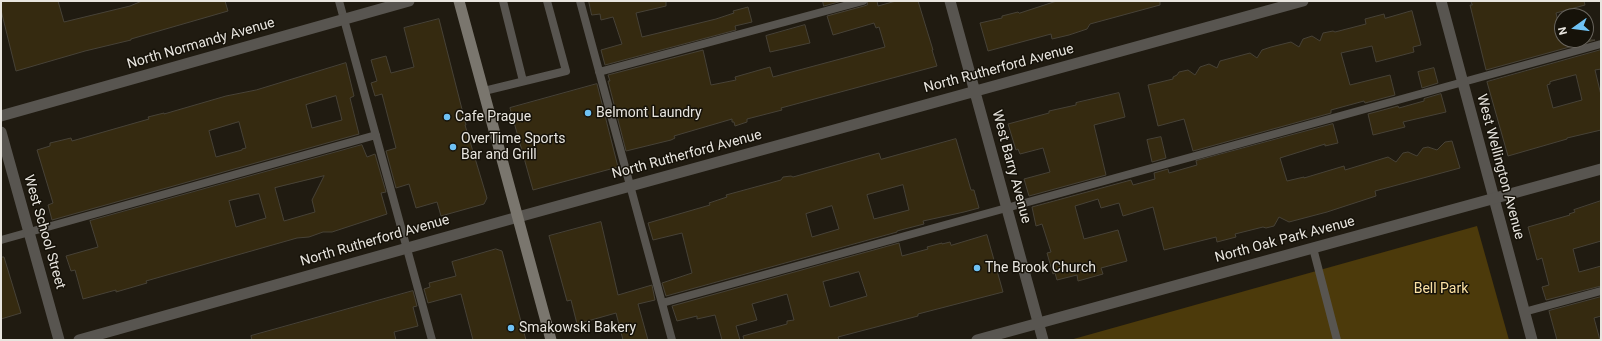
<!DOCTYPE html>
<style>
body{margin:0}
#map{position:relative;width:1602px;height:341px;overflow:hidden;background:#201b11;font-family:Roboto,sans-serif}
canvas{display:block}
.frame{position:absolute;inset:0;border:2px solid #e8e5df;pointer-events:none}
.north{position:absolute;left:1554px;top:8px;width:40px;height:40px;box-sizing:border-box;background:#161209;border:1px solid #6a665f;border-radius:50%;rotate:256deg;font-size:11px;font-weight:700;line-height:16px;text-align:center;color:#e8e5df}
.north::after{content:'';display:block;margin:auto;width:14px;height:18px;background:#6fc2f4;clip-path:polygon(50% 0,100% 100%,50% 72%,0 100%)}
</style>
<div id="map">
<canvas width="1602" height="341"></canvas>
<div class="frame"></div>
<div class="north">N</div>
</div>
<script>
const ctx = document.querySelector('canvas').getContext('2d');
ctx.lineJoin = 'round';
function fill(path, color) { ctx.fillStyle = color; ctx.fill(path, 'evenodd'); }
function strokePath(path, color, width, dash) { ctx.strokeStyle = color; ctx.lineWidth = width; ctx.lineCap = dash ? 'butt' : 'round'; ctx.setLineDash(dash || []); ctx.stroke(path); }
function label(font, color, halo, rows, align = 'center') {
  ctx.font = font + ' Roboto,sans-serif'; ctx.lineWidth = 3; ctx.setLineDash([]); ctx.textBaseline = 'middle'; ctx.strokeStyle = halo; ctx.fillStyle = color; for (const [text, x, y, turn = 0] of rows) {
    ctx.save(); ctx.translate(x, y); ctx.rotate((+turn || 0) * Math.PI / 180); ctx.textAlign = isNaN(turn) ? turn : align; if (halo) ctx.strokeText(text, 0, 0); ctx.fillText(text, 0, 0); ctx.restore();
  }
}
fill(new Path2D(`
 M 1477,226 L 1509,340 L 1070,340 Z`), '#4c3a0b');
const building = new Path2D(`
 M 1,1 L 58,1 L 64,22 L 130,6 L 142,1 L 225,1 L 228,11 L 131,39 L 131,40 L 85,51 L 16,71 L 1,10 Z
 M 589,1 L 666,1 L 666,6 L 636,13 L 642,37 L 716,19 L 734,13 L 733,11 L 748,7 L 752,22 L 735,26 L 736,30 L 605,65 L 601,50 L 622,44 L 613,17 L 601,20 L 600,14 L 592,15 Z
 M 823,1 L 842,1 L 824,6 Z
 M 868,1 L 877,1 L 878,6 L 896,1 L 918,1 L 933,50 L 932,50 L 937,66 L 781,108 L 782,110 L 747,119 L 747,122 L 735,126 L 734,122 L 732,122 L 732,119 L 674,136 L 675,138 L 671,140 L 626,151 L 608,81 L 610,81 L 608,75 L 703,50 L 711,85 L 736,80 L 735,77 L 770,67 L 773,77 L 885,47 L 879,27 L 876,28 L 874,23 L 833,35 L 827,16 L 864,6 L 867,5 Z
 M 1057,1 L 1160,1 L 1160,5 L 1090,24 L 1087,29 L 1069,35 L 1052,39 L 1051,34 L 988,51 L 980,23 L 1002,18 L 1002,16 L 1018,12 L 1019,13 Z
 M 1471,1 L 1584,1 L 1585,5 L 1556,13 L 1562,40 L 1595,40 L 1486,70 L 1470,5 L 1472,5 Z
 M 1412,11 L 1421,45 L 1413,47 L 1414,52 L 1376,62 L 1372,46 L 1341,53 L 1350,85 L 1390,75 L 1395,95 L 1365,103 L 1364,101 L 1331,110 L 1331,113 L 1193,151 L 1184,119 L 1158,126 L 1148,85 L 1173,79 L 1173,77 L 1177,75 L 1179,72 L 1188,70 L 1195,75 L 1200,67 L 1209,64 L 1217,68 L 1220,61 L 1250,53 L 1257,58 L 1262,50 L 1271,47 L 1291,42 L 1299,47 L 1303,39 L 1312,36 L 1320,41 L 1323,33 L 1333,31 L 1335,32 L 1366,24 L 1365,19 L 1384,14 L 1385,18 Z
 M 439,19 L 466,125 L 465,125 L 487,198 L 484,204 L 441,216 L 437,202 L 416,208 L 409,184 L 396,188 L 386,151 L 396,148 L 382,94 L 375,96 L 371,83 L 377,81 L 371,60 L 386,56 L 391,73 L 414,67 L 404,28 Z
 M 805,25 L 810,43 L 770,52 L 766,36 Z
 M 1601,50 L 1601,69 L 1595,70 L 1601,95 L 1601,130 L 1567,138 L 1567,139 L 1508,156 L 1487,82 ZM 1576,75 L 1582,100 L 1553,108 L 1547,85 L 1550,84 L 1550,82 Z
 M 346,63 L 354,96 L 350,98 L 359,134 L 52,220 L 48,205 L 53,203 L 37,150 L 50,146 L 50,143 L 71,138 L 72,141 L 149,119 L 148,117 L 164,113 L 164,114 L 226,96 L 256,90 ZM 336,96 L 342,120 L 312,128 L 306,105 ZM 239,122 L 246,148 L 242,149 L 242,150 L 216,157 L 209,131 Z
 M 1434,68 L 1438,83 L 1422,88 L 1418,72 Z
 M 597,84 L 618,167 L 533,190 L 510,108 Z
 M 1119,93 L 1125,117 L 1094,125 L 1106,175 L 1029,196 L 1024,179 L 1050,172 L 1043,148 L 1020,154 L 1018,149 L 1016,150 L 1008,124 L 1049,113 L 1049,111 L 1076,105 L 1076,103 Z
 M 1441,94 L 1446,112 L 1403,122 L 1405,127 L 1373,135 L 1368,114 L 1398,106 L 1399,108 L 1424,101 L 1424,99 Z
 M 1333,124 L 1338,143 L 1325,146 L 1325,144 L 1280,158 L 1287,181 L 1304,177 L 1304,178 L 1344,166 L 1345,170 L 1388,157 L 1396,162 L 1403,153 L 1408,152 L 1417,156 L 1423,148 L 1428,147 L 1437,150 L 1445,142 L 1452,141 L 1460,168 L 1375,191 L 1376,196 L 1327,212 L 1289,222 L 1279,217 L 1274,226 L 1266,228 L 1263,227 L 1235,234 L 1236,237 L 1217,242 L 1216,237 L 1164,250 L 1153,207 L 1123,216 L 1119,203 L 1101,208 L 1098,199 L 1075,206 L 1084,239 L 1118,230 L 1127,261 L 1101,268 L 1103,274 L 1078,281 L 1077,275 L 1057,280 L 1055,273 L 1053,274 L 1047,253 L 1051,252 L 1042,224 L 1036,226 L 1032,207 L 1131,180 L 1133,185 L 1155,179 L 1154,173 L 1168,169 L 1169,173 L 1197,165 L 1196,161 Z
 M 1161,137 L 1166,158 L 1152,162 L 1147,140 Z
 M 956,139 L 971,190 L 974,190 L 979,208 L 964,212 L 923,221 L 924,224 L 897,231 L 897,232 L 666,296 L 662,283 L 692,273 L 682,233 L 653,240 L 648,223 L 710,205 L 709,203 L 727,197 L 726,195 L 781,180 L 783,177 L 791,176 L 793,177 L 879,153 L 881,159 ZM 903,185 L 909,210 L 874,219 L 867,195 ZM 832,206 L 839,229 L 812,237 L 806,214 Z
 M 362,145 L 367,157 L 375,154 L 386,192 L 381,193 L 387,214 L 332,232 L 323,232 L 309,237 L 297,238 L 146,281 L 147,283 L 116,292 L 116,290 L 83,299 L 75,270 L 71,271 L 66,256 L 98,247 L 90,221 ZM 324,176 L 312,200 L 315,212 L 284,221 L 275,188 ZM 259,194 L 266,218 L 236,227 L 229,201 Z
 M 1601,201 L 1601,241 L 1573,249 L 1579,272 L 1601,266 L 1601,286 L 1546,300 L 1542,287 L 1549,285 L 1542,258 L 1537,260 L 1528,227 L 1570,215 L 1569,214 L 1575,212 L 1574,210 Z
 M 601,222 L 618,295 L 652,285 L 655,300 L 638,304 L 648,340 L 623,340 L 616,313 L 577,324 L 571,300 L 567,301 L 549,236 Z
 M 987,235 L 1003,292 L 918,314 L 918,316 L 838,337 L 839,340 L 744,340 L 743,336 L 787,324 L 787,321 L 794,320 L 787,294 L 752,304 L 757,320 L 736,326 L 740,340 L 722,340 L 715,315 L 697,319 L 697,316 L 677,321 L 672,306 L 899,243 L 902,256 L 928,249 L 927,247 L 942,243 L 942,244 L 950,242 L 951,245 ZM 859,272 L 867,296 L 830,307 L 823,282 Z
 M 496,249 L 502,251 L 526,340 L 473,340 L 461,294 L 428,303 L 424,289 L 430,287 L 429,283 L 456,276 L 452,262 Z
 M 1,257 L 4,257 L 21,313 L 1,319 Z
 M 413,291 L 417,306 L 413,307 L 418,326 L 394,332 L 396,340 L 252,340 L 251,336 Z
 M 1601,297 L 1601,316 L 1594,318 L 1600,340 L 1557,340 L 1549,311 Z`);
fill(building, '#352a10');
strokePath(building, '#474237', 1);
strokePath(new Path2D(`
 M 339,1 L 432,340
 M 503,1 L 523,81
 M 580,1 L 672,340
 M 599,72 L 863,1
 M 484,91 L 566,71 L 547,1
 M 1,240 L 376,135
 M 1313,248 L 1337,340
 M 662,303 L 1601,44
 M 1524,312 L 1601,291`), '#585550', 8);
strokePath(new Path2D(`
 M 950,1 L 1043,340
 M 1441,1 L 1532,340
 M 1,116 L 409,1
 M 1,132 L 59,340
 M 79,340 L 518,217 L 1303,1`), '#585550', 11);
strokePath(new Path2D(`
 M 977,340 L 1601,169`), '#585550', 11);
strokePath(new Path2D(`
 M 459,1 L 551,340`), '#7a766e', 11);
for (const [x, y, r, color] of [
 [588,113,4,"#6fc2f4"],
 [447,117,4,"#6fc2f4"],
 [453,147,4,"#6fc2f4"],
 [977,268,4,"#6fc2f4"],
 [511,328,4,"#6fc2f4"]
]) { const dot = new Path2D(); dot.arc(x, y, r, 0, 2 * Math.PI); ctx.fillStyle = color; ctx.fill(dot); strokePath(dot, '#161209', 1.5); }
label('14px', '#e8e5df', '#161209', [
 ["North Normandy Avenue",201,44,-16],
 ["North Rutherford Avenue",999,69,-15],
 ["North Rutherford Avenue",687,155,-15],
 ["West Barry Avenue",1011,167,75],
 ["West Wellington Avenue",1500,167,75],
 ["West School Street",44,232,74],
 ["North Oak Park Avenue",1285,240,-15],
 ["North Rutherford Avenue",375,241,-16]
]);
label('14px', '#e8e5df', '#161209', [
 ["Belmont Laundry",596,113],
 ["Cafe Prague",455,117],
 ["OverTime Sports",461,139],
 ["Bar and Grill",461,155],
 ["The Brook Church",985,268],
 ["Smakowski Bakery",519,328]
], 'left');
label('14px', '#fbe1a4', '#161209', [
 ["Bell Park",1441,289]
]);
</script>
